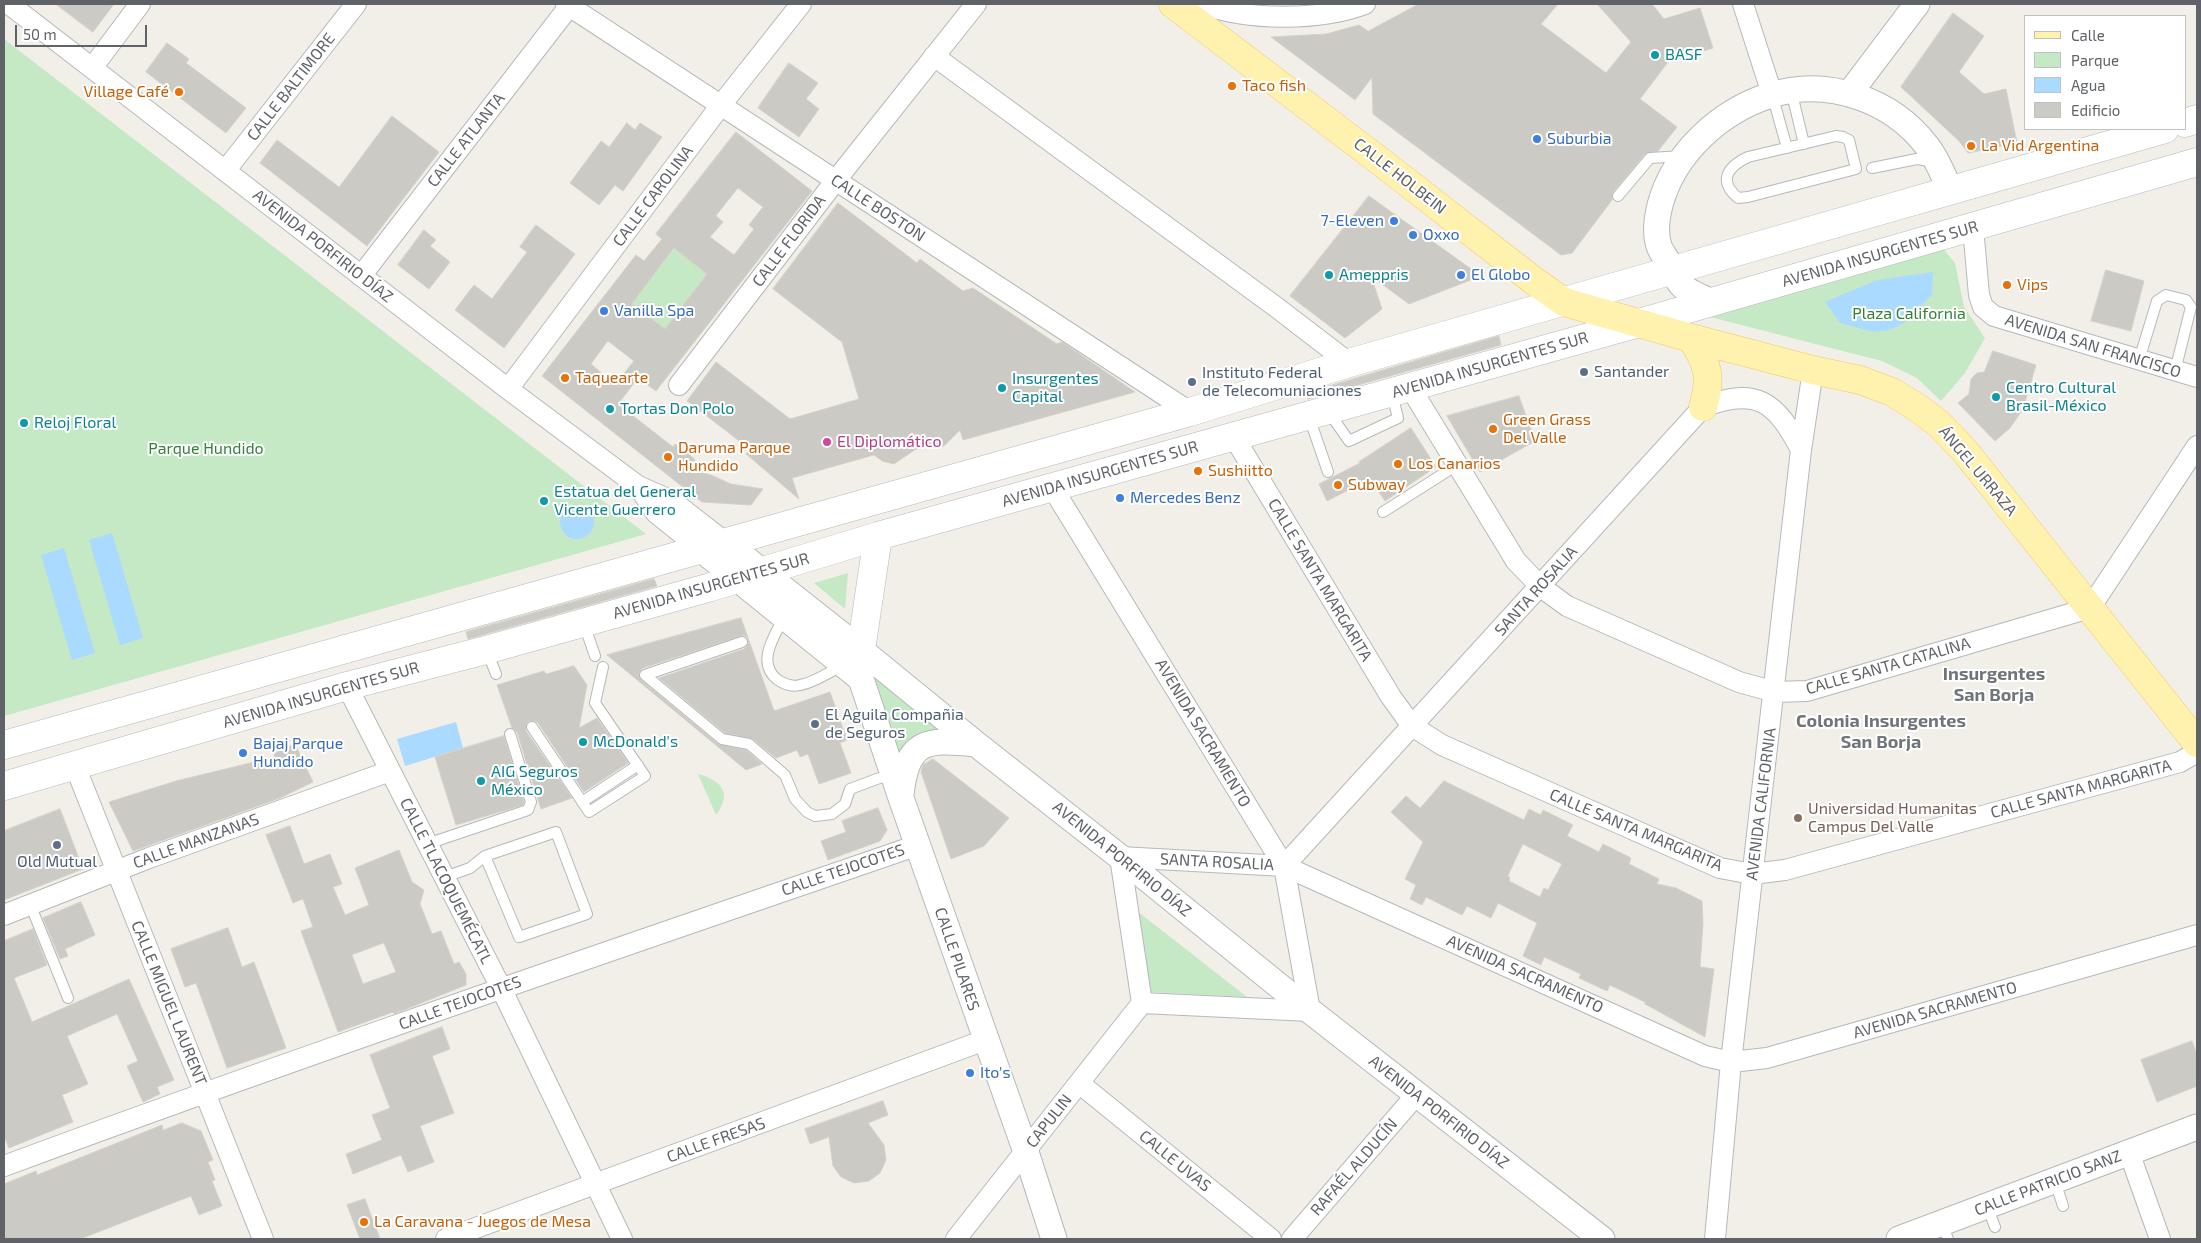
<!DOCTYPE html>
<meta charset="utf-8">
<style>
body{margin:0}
#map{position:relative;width:2201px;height:1243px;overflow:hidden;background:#f1efe8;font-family:"Exo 2",sans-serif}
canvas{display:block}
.frame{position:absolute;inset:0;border:5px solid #5f6368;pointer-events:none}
.legend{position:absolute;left:2024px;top:15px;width:162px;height:115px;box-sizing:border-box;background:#fff;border:1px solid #bfc1c3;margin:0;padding:6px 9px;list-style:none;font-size:15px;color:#5f6368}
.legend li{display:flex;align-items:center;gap:10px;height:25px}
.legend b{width:25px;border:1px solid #bfc1c3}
.scale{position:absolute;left:15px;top:25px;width:132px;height:22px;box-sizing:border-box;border:2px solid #5f6368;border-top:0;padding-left:6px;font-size:15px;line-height:18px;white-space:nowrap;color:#5f6368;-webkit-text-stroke:4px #fff;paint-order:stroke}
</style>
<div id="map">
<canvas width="2201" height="1243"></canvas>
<div class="frame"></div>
<ul class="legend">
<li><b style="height:6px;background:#fff2af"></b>Calle</li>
<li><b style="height:14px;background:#c5e8c5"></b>Parque</li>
<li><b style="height:14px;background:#aadaff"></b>Agua</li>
<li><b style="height:14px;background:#cccac5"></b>Edificio</li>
</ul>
<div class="scale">50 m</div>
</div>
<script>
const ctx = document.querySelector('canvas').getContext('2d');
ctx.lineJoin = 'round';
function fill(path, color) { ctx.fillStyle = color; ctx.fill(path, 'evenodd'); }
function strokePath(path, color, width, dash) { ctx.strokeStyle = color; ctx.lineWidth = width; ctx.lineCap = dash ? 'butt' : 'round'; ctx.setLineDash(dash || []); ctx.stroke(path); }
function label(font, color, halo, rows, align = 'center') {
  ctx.font = font + ' "Exo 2",sans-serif'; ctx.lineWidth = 4; ctx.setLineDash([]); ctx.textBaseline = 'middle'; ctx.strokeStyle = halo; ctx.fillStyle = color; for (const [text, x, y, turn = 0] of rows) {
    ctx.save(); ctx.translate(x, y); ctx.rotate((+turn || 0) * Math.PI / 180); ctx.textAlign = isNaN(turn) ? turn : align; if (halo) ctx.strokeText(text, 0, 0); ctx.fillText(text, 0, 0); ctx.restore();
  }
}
fill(new Path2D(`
 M 4,39 L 646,534 L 4,716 Z
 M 1941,246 L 1955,263 L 1964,307 L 1985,338 L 1965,373 L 1941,401 L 1917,378 L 1882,361 L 1710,317 Z
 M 674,248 L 707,274 L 665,329 L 632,304 Z
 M 848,573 L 845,609 L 814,583 Z
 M 870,673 L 939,729 L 925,733 L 900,758 Z
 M 698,774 C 721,780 733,793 716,815 Z
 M 1137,911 L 1247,997 L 1150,992 Z`), '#c5e8c5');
fill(new Path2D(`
 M 1933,272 L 1932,295 L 1904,323 L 1890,330 L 1874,332 L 1840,323 L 1825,302 L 1877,280 Z
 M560 522a17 17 0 1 1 34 0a17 17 0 1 1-34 0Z
 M 112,533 L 143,638 L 120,645 L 89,540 Z
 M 64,548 L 95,653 L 72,660 L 41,555 Z
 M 456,722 L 463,748 L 405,766 L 397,739 Z`), '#aadaff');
const building = new Path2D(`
 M 56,4 L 114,4 L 93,32 Z
 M 1419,4 L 1558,4 L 1541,24 L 1606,73 L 1631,42 L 1597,4 L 1652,4 L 1664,19 L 1700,8 L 1713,48 L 1668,62 L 1640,99 L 1677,127 L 1658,151 L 1645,154 L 1613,192 L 1612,200 L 1572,253 L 1561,255 L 1373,114 L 1372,77 L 1355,100 L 1271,37 L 1326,34 L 1359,25 L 1368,31 Z
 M 1953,13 L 1984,36 L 1959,72 L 1984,94 L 2006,89 L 2017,143 L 1968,153 L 1959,141 L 1901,87 Z
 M 167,43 L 189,59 L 186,63 L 246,108 L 226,133 L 146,72 Z
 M 789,63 L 818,83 L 806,99 L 819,109 L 799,137 L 758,108 Z
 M 392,116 L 439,152 L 367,246 L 260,163 L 277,140 L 339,187 Z
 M 627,123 L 635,130 L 640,123 L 662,137 L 623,191 L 615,185 L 599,205 L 570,183 L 601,141 L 609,147 Z
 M 736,132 L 812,191 L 656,391 L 638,378 L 618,404 L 673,447 L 675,444 L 688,453 L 695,460 L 688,469 L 711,475 L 731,484 L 763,489 L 751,505 L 702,502 L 542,376 L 636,255 L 644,261 L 662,239 L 656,234 ZM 738,188 L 763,207 L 749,225 L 754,229 L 734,255 L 710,237 L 723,222 L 716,216 ZM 674,248 L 707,274 L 665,329 L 632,304 ZM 608,341 L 634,361 L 617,382 L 606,377 L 591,364 Z
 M 1369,196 L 1481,276 L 1409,304 L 1371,276 L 1382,309 L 1345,338 L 1290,296 Z
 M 838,203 L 917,263 L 920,259 L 963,291 L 973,288 L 1057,344 L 1062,342 L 1135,392 L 963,440 L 960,430 L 944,446 L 916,449 L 894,464 L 882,461 L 874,455 L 792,478 L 799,499 L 746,454 L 750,449 L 687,401 L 716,362 L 790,419 L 859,399 L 842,342 L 773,289 Z
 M 536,225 L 575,254 L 504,348 L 455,310 L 474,285 L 492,299 L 527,252 L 520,247 Z
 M 424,230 L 436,240 L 430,246 L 450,262 L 429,289 L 398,265 Z
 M 2106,270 L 2144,281 L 2131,331 L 2091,321 Z
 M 1499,336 L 1501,345 L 1308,399 L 1306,393 Z
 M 1993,351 L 2036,365 L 2023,409 L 2010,428 L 1995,441 L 1958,403 L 1969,394 L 1971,379 L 1977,373 L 1984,372 Z
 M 1519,396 L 1535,441 L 1480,472 L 1447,416 Z
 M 1411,428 L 1436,467 L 1385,501 L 1370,479 L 1327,501 L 1319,484 L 1360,463 L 1359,462 Z
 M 654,579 L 657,586 L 468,639 L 466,632 Z
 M 741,618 L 774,711 L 830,692 L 847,740 L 840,743 L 851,773 L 819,784 L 808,754 L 800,757 L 797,750 L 776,758 L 753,739 L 725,733 L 659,678 L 744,649 L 749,643 L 747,637 L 744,635 L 643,668 L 638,674 L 641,680 L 718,744 L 746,750 L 762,764 L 746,770 L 607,655 Z
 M 574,666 L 587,685 L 579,728 L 597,718 L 628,763 L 584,792 L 538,723 L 535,721 L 529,721 L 526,724 L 526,731 L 572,798 L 541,809 L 517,732 L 512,728 L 497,685 L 544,671 L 546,674 Z
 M 504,736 L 524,802 L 523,805 L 456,825 L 435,757 Z
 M 295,744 L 313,782 L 280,798 L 133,851 L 109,802 L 176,781 L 275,757 L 274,754 Z
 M 933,759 L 1009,818 L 984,846 L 951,859 L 921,772 L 923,765 Z
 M 1444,781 L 1524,820 L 1529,809 L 1541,815 L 1543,810 L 1573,825 L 1567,836 L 1599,852 L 1603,844 L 1631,858 L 1629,864 L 1659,879 L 1657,884 L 1676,888 L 1702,901 L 1703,924 L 1700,967 L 1714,969 L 1705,1037 L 1645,1004 L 1645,1002 L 1610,985 L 1607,991 L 1579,978 L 1581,974 L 1544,957 L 1541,965 L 1523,956 L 1537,923 L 1498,903 L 1491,918 L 1467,906 L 1462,915 L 1426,897 L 1422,905 L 1410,899 L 1416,885 L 1405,879 L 1423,842 L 1391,812 L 1406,796 L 1420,808 ZM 1523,844 L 1562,864 L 1548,890 L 1544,888 L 1540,897 L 1509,881 L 1510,878 L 1508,876 Z
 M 878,808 L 887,830 L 880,841 L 828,860 L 821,841 L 846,832 L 842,821 Z
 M 60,809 L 83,869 L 4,900 L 4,831 Z
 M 290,826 L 304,864 L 330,854 L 342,884 L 333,887 L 345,915 L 369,905 L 355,868 L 399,850 L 412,882 L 424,890 L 420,904 L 432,934 L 441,931 L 454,964 L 459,962 L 466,974 L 466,985 L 394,1014 L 393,1012 L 338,1032 L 301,931 L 313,927 L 303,899 L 293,903 L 266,835 ZM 384,943 L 396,972 L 363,984 L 352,955 Z
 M 81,902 L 95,935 L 65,949 L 68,956 L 60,959 L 43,918 Z
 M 228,928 L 242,967 L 254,962 L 286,1048 L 227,1068 L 196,983 L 185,987 L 171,949 Z
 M 33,929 L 47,965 L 14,978 L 32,1022 L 129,979 L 174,1080 L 157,1087 L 160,1094 L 143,1102 L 127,1066 L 138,1061 L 117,1014 L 67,1036 L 88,1084 L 62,1095 L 73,1122 L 9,1148 L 4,1136 L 4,941 Z
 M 442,1027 L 450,1049 L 432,1056 L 454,1113 L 420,1126 L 434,1162 L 408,1172 L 401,1155 L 353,1174 L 346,1154 L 382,1140 L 372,1115 L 390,1108 L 370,1055 Z
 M 2192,1041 L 2197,1055 L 2197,1086 L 2157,1102 L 2141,1060 Z
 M 883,1101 L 888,1115 L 868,1123 L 884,1145 L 886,1160 L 880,1173 L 869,1181 L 854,1183 L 841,1177 L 833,1166 L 829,1137 L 810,1144 L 805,1129 Z
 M 182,1123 L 201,1131 L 213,1160 L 208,1162 L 215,1180 L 212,1181 L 222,1206 L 199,1215 L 191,1196 L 80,1239 L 4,1239 L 4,1184 L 36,1171 L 37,1175 L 162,1125 L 163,1130 Z
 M 365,1199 L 380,1239 L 360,1239 L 347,1205 Z`);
fill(building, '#cccac5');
strokePath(building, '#d6d1c6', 1);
const service = new Path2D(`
 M 1791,90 L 1804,144
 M 1772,94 L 1787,148
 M 1836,136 L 1843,137 L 1849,140 L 1856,169 L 1748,197 L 1738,198 C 1718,181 1727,167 1748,157 Z
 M 1872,168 L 1917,159 L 1935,162
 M 1618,196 L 1650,158 L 1683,156
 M 2139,360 L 2157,301 L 2166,295 L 2186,300 L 2191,307 L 2175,371
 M 1328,411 L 1349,441 L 1398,418 L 1392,394
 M 1309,417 L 1328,472
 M 1383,512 L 1457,465
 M 784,617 C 775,635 755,663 778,680 C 784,684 792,687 800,685 C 814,683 829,672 842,666
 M 584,624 L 595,656
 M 742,642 L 645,675 L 722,739 L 749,744 L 785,775 L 795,799 L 807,812 L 815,816 L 832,814 L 845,804 L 850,789 L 893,773
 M 487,651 L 496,674
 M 532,727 L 589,812 L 645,776 L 595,703 L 603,667
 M 582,802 L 638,765
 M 427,844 L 528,810 L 531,802 L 510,734
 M 445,877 L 470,868 L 485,856 L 556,832 L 587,914 L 519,937 L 485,856
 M 30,904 L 68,998
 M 2055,1181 L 2063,1206
 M 1987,1206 L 1995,1227
 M 1942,1224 L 1948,1239`);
const minor = new Path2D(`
 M 9,4 L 508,389 L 638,486 L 672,501 L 726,543
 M 566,4 L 1190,412
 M 1203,4 C 1247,21 1321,21 1365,4
 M 1743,4 L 1772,94
 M 934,56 L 1276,307 L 1349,363
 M 92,68 L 140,4
 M 225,171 L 356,4
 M 1973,227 L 1979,295 L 1983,307 L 1994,316 L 2197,377
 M 361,276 L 571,4
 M 679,385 L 836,180 L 976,4
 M 1410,387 L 1516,561 L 1541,587 L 1567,606 L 1739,682 L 1775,692 L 1807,691 L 2090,608 L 2197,446
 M 508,389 L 721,105 L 801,4
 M 1234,437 L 1391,697 L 1412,726 L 1442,745 L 1720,868 L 1752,874 L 1785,870 L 2180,762 L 2197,752
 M 638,486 L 656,513 L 702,550
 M 1052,487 L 1284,866 L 1705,1056 L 1731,1062 L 1767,1058 L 2197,935
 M 347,686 L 501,988 L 622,1239
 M 75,766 L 263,1239
 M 1284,866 L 1703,407 C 1757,386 1776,402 1801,450
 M 4,915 L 149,858 L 390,771
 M 1142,1003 L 1310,1011 L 1284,866
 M 1079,1083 L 1271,1239
 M 2129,1152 L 2160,1239
 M 4,1166 C 307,1054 613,950 918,845
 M 446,1239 L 985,1040
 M 956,1239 L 1142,1003 L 1120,857 L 1284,866
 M 1292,1239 L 1417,1094
 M 1715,1239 L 1731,1062 L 1801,450 L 1813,370`);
const tertiary = new Path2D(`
 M 1849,94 L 1917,4
 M 1712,302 C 1704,298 1692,294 1685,288 C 1678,283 1673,271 1669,263 C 1666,258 1661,252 1659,246 C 1655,234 1657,217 1660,205 C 1674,153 1720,111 1771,95 C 1828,77 1892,100 1927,146 C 1938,160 1943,175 1950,190
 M 726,543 L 861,650 L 976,744 L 1120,857 L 1310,1011 L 1602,1239
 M 702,550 L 861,679 L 901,798 L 1026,1152 L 1054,1239
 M 901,795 C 907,739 926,739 976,744
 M 1899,1239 L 2197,1127`);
const secondary = new Path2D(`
 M 2185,123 L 2197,119
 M 861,650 L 878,536
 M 4,745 L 1190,412 L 1349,363 L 2165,129
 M 4,786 L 347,686 L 486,650 L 711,587 L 878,536 L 1639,323 L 2197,162`);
const primary = new Path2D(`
 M 1173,4 L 1385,165 L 1534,281 L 1564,302 L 1691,338 L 1813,370 L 1860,380 L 1892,392 L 1918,408 L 1939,424 L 1964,450 L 2197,743
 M 1691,338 C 1708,363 1712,378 1703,407`);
strokePath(service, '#b5b8bc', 12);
strokePath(minor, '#b5b8bc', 22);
strokePath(tertiary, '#b5b8bc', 27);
strokePath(secondary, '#b6babf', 29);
strokePath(primary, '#f2c960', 29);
strokePath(service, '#fff', 10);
strokePath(minor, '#fff', 20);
strokePath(tertiary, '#fff', 25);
strokePath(secondary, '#fff', 28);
strokePath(primary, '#fff2af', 28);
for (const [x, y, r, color] of [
 [1655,55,5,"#0f9aa8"],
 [1232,86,5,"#e8710a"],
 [179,92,5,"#e8710a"],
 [1537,139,5,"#3f7fe0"],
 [1971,146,5,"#e8710a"],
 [1394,221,5,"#3f7fe0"],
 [1413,235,5,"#3f7fe0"],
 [1329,275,5,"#0f9aa8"],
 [1461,275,5,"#3f7fe0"],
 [2007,285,5,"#e8710a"],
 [604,311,5,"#3f7fe0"],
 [1584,372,5,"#5c6f8a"],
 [565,378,5,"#e8710a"],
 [1192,382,5,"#5c6f8a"],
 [1002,388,5,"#0f9aa8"],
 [1996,397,5,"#0f9aa8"],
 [610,409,5,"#0f9aa8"],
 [24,423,5,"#0f9aa8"],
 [1493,429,5,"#e8710a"],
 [827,442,5,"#d1479c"],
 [668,457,5,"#e8710a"],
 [1398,464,5,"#e8710a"],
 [1198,471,5,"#e8710a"],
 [1338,485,5,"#e8710a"],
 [1120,498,5,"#3f7fe0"],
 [544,501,5,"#0f9aa8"],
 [815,724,5,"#5c6f8a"],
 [583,742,5,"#0f9aa8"],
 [243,753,5,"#3f7fe0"],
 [481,781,5,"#0f9aa8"],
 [1798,818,5,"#8d6e63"],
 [57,845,5,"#5c6f8a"],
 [970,1073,5,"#3f7fe0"],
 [364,1222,5,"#e8710a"]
]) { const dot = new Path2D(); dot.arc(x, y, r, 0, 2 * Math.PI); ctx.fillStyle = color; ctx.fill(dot); strokePath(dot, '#fff', 2); }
label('16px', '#0d838f', '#fff', [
 ["BASF",1665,55],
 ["Ameppris",1339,275],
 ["Insurgentes",1012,379],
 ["Capital",1012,397],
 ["Centro Cultural",2006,388],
 ["Brasil-México",2006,406],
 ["Tortas Don Polo",620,409],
 ["Reloj Floral",34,423],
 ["Estatua del General",554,492],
 ["Vicente Guerrero",554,510],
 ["McDonald's",593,742],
 ["AIG Seguros",491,772],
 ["México",491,790]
], 'left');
label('16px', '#c56008', '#fff', [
 ["Taco fish",1242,86],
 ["Village Café",169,92,"right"],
 ["La Vid Argentina",1981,146],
 ["Vips",2017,285],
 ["Taquearte",575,378],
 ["Green Grass",1503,420],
 ["Del Valle",1503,438],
 ["Daruma Parque",678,448],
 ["Hundido",678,466],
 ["Los Canarios",1408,464],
 ["Sushiitto",1208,471],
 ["Subway",1348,485],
 ["La Caravana - Juegos de Mesa",374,1222]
], 'left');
label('16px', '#5f6368', '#fff', [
 ["CALLE BALTIMORE",291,87,-52],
 ["CALLE ATLANTA",466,140,-52],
 ["CALLE HOLBEIN",1400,176,38],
 ["CALLE CAROLINA",653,196,-53],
 ["CALLE BOSTON",878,208,33],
 ["CALLE FLORIDA",789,241,-53],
 ["AVENIDA PORFIRIO DÍAZ",323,246,38],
 ["AVENIDA INSURGENTES SUR",1880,254,-16],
 ["AVENIDA SAN FRANCISCO",2093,346,17],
 ["AVENIDA INSURGENTES SUR",1490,365,-16],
 ["ÁNGEL URRAZA",1978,471,50],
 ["AVENIDA INSURGENTES SUR",1100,474,-16],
 ["CALLE SANTA MARGARITA",1320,580,59],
 ["AVENIDA INSURGENTES SUR",711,586,-16],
 ["SANTA ROSALIA",1536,591,-48],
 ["CALLE SANTA CATALINA",1888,666,-16],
 ["AVENIDA INSURGENTES SUR",321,695,-16],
 ["AVENIDA SACRAMENTO",1203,733,59],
 ["CALLE SANTA MARGARITA",2081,789,-15],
 ["AVENIDA CALIFORNIA",1761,804,-83],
 ["CALLE SANTA MARGARITA",1636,830,23],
 ["CALLE MANZANAS",196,841,-20],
 ["AVENIDA PORFIRIO DÍAZ",1122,859,39],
 ["SANTA ROSALIA",1217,862,3],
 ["CALLE TEJOCOTES",843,870,-19],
 ["CALLE TLACOQUEMÉCATL",446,881,63],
 ["CALLE PILARES",957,959,71],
 ["AVENIDA SACRAMENTO",1525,974,24],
 ["CALLE MIGUEL LAURENT",169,1003,68],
 ["CALLE TEJOCOTES",460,1003,-20],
 ["AVENIDA SACRAMENTO",1935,1010,-16],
 ["AVENIDA PORFIRIO DÍAZ",1439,1112,38],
 ["CAPULIN",1049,1121,-52],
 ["CALLE FRESAS",716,1140,-20],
 ["CALLE UVAS",1175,1161,39],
 ["RAFAÉL ALDUCÍN",1354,1167,-49],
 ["CALLE PATRICIO SANZ",2048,1183,-21]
]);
label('16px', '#366cbe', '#fff', [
 ["Suburbia",1547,139],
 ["7-Eleven",1384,221,"right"],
 ["Oxxo",1423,235],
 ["El Globo",1471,275],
 ["Vanilla Spa",614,311],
 ["Mercedes Benz",1130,498],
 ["Bajaj Parque",253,744],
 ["Hundido",253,762],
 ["Ito's",980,1073]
], 'left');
label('16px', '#348238', '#fff', [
 ["Plaza California",1909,314],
 ["Parque Hundido",206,449]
]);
label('16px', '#4e5e75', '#fff', [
 ["Santander",1594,372],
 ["Instituto Federal",1202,373],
 ["de Telecomuniaciones",1202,391],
 ["El Aguila Compañia",825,715],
 ["de Seguros",825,733],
 ["Old Mutual",57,862,"center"]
], 'left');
label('16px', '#b23c85', '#fff', [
 ["El Diplomático",837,442]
], 'left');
label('16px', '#785e54', '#fff', [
 ["Universidad Humanitas",1808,809],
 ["Campus Del Valle",1808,827]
], 'left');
label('bold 18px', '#70757a', '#fff', [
 ["Insurgentes",1994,674],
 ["San Borja",1994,695],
 ["Colonia Insurgentes",1881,721],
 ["San Borja",1881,742]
]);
</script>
